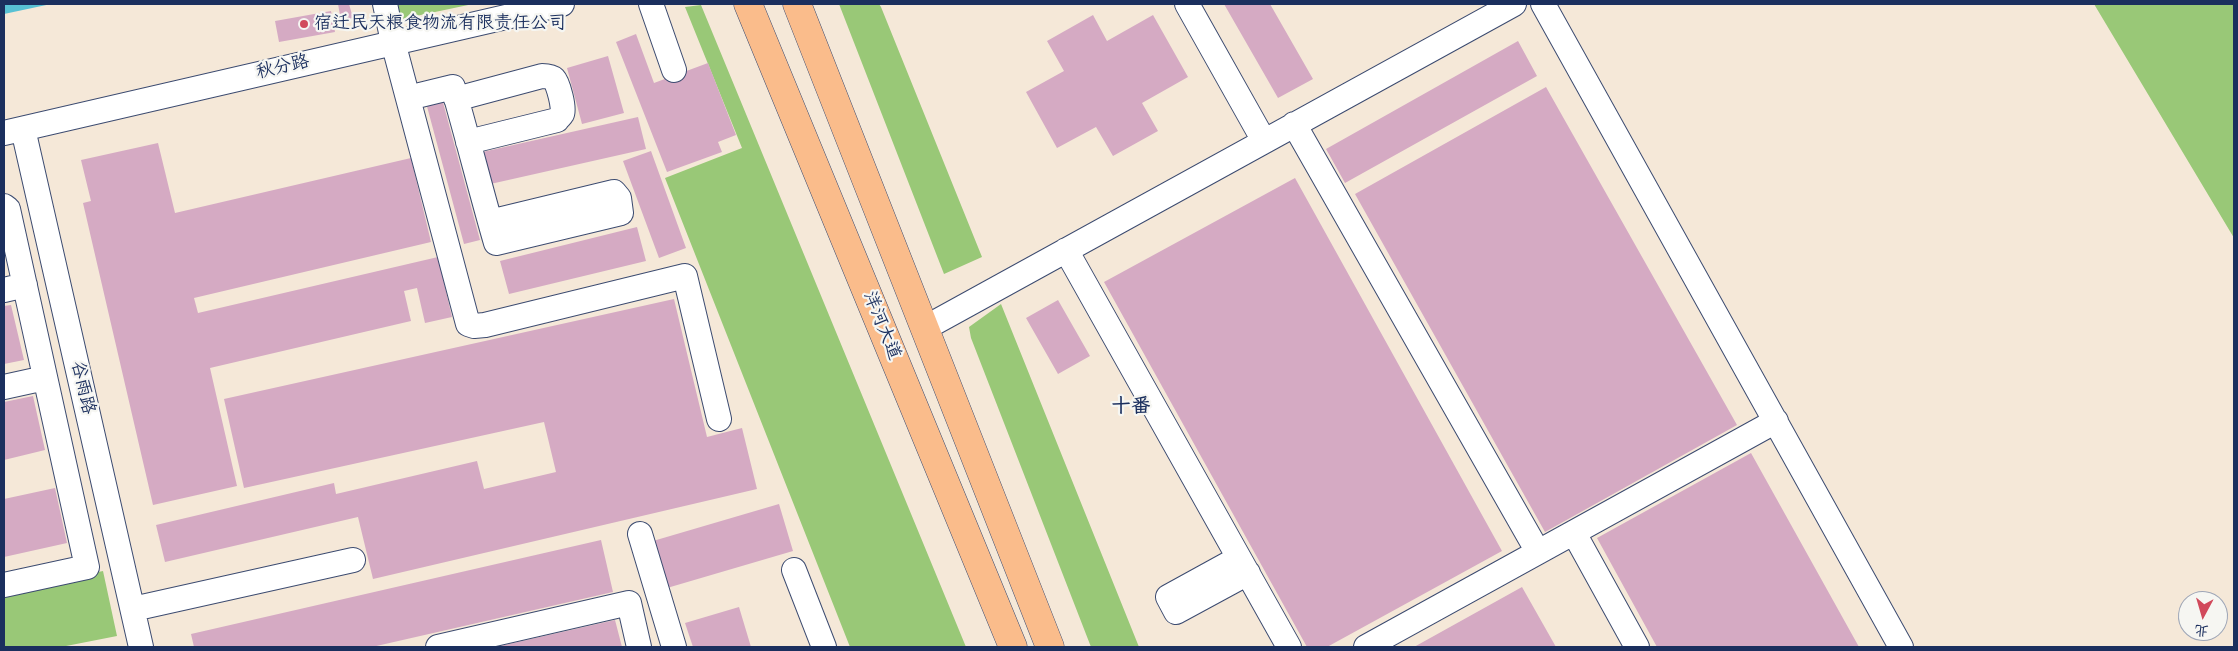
<!DOCTYPE html>
<meta charset="utf-8">
<style>
body{margin:0}
#map{position:relative;width:2238px;height:651px;overflow:hidden;background:#f5e8d8;font-family:"Architects Daughter","LXGW WenKai TC",sans-serif}
canvas{display:block}
.frame{position:absolute;inset:0;border:5px solid #1b2f5e;pointer-events:none}
.north{position:absolute;left:2178px;top:591px;width:50px;height:50px;box-sizing:border-box;background:#f6f6f2;border:1px solid #9ea6b7;border-radius:50%;rotate:186deg;font-size:14px;font-weight:700;line-height:20px;text-align:center;color:#1b2f5e}
.north::after{content:'';display:block;margin:auto;width:18px;height:22px;background:#d1495b;clip-path:polygon(50% 0,100% 100%,50% 72%,0 100%)}
</style>
<div id="map">
<canvas width="2238" height="651"></canvas>
<div class="frame"></div>
<div class="north">北</div>
</div>
<script>
const ctx = document.querySelector('canvas').getContext('2d');
ctx.lineJoin = 'round';
function fill(path, color) { ctx.fillStyle = color; ctx.fill(path, 'evenodd'); }
function strokePath(path, color, width, dash) { ctx.strokeStyle = color; ctx.lineWidth = width; ctx.lineCap = dash ? 'butt' : 'round'; ctx.setLineDash(dash || []); ctx.stroke(path); }
function label(font, color, halo, rows, align = 'center') {
  ctx.font = font + ' "Architects Daughter","LXGW WenKai TC",sans-serif'; ctx.lineWidth = 4.5; ctx.setLineDash([]); ctx.textBaseline = 'middle'; ctx.strokeStyle = halo; ctx.fillStyle = color; for (const [text, x, y, turn = 0] of rows) {
    ctx.save(); ctx.translate(x, y); ctx.rotate((+turn || 0) * Math.PI / 180); ctx.textAlign = isNaN(turn) ? turn : align; if (halo) ctx.strokeText(text, 0, 0); ctx.fillText(text, 0, 0); ctx.restore();
  }
}
fill(new Path2D(`
 M 394,4 L 473,4 L 397,20 Z
 M 839,4 L 879,4 L 881,7 L 982,257 L 944,274 Z
 M 2094,4 L 2234,4 L 2234,238 Z
 M 701,5 L 966,647 L 850,647 L 665,178 L 742,148 L 685,7 Z
 M 1001,304 L 1139,647 L 1091,647 L 971,338 L 969,327 Z
 M 103,571 L 117,636 L 61,647 L 4,647 L 4,592 Z`), '#99c877');
fill(new Path2D(`
 M 4,4 L 51,4 L 4,14 Z`), '#58c1d4');
fill(new Path2D(`
 M 338,4 L 349,4 L 353,18 L 341,21 Z
 M 1224,4 L 1270,4 L 1313,79 L 1278,98 Z
 M 331,11 L 335,32 L 279,42 L 275,21 Z
 M 1093,15 L 1107,41 L 1153,15 L 1188,77 L 1142,103 L 1158,131 L 1113,156 L 1096,127 L 1057,148 L 1026,92 L 1064,71 L 1047,41 Z
 M 636,34 L 654,83 L 708,63 L 736,135 L 718,142 L 722,152 L 667,172 L 616,42 Z
 M 1518,41 L 1537,76 L 1345,183 L 1326,149 Z
 M 608,56 L 624,113 L 582,124 L 567,68 Z
 M 1546,87 L 1737,425 L 1545,532 L 1355,194 Z
 M 441,95 L 480,240 L 464,244 L 425,99 Z
 M 638,117 L 646,149 L 486,185 L 478,153 Z
 M 158,143 L 175,213 L 411,158 L 431,242 L 194,298 L 198,313 L 438,257 L 452,317 L 425,323 L 417,288 L 404,291 L 411,321 L 210,368 L 237,486 L 153,505 L 83,203 L 91,201 L 81,160 Z
 M 651,151 L 686,248 L 659,258 L 623,161 Z
 M 1295,178 L 1502,551 L 1327,647 L 1307,647 L 1104,282 Z
 M 637,227 L 646,261 L 509,294 L 500,261 Z
 M 674,299 L 707,437 L 742,428 L 757,489 L 373,579 L 358,517 L 165,562 L 156,525 L 334,483 L 336,494 L 477,461 L 484,489 L 556,472 L 544,422 L 244,488 L 224,399 Z
 M 1058,300 L 1090,356 L 1058,374 L 1026,318 Z
 M 11,305 L 24,360 L 4,364 L 4,306 Z
 M 33,396 L 45,450 L 4,460 L 4,402 Z
 M 1751,453 L 1859,647 L 1657,647 L 1597,538 Z
 M 55,488 L 67,543 L 4,557 L 4,499 Z
 M 779,504 L 793,551 L 667,588 L 653,541 Z
 M 601,540 L 613,592 L 372,647 L 194,647 L 191,634 Z
 M 1522,587 L 1556,647 L 1414,647 Z
 M 739,607 L 751,647 L 693,647 L 685,623 Z
 M 615,620 L 622,647 L 500,647 L 500,646 Z`), '#d5aac3');
const minor = new Path2D(`
 M 385,4 L 393,42 L 468,324 L 474,326 L 485,325 L 685,276 L 719,419
 M 651,4 L 674,70
 M 1187,4 L 1264,141
 M 1543,4 L 1901,647
 M 408,98 L 453,87 C 468,139 481,191 496,243 L 621,213 L 619,198 L 614,192 L 490,222
 M 456,99 L 542,76 C 546,76 551,76 554,79 C 558,83 565,109 562,114 C 561,116 558,118 557,120 L 468,142
 M 1294,124 L 1538,552
 M 23,129 L 141,647
 M 4,133 L 562,4
 M 4,206 L 8,209 L 87,567 L 4,585
 M 1066,250 L 1289,647
 M 4,290 L 25,285
 M 925,328 L 1514,4
 M 4,387 L 45,378
 M 1574,533 L 1637,647
 M 640,534 L 674,647
 M 1239,558 L 1168,597 L 1176,612 L 1248,573
 M 794,570 L 824,647
 M 133,609 L 353,560
 M 438,647 L 629,603 L 639,647
 M 1366,647 L 1776,421`);
const major = new Path2D(`
 M 748,4 L 1013,647
 M 797,4 L 1050,647`);
strokePath(minor, '#3c4b70', 26);
strokePath(major, '#3c4b70', 29);
strokePath(minor, '#fff', 24);
strokePath(major, '#fabc8b', 28);
for (const [x, y, r, color] of [
 [304,24,5,"#d1495b"]
]) { const dot = new Path2D(); dot.arc(x, y, r, 0, 2 * Math.PI); ctx.fillStyle = color; ctx.fill(dot); strokePath(dot, '#f6f6f2', 2); }
label('18px', '#1b2f5e', '#f6f6f2', [
 ["宿迁民天粮食物流有限责任公司",314,24]
], 'left');
label('18px', '#1b2f5e', '#f6f6f2', [
 ["秋分路",283,68,-13],
 ["洋河大道",881,326,68],
 ["谷雨路",82,388,77]
]);
label('bold 20px', '#1b2f5e', '#f6f6f2', [
 ["十番",1131,408]
]);
</script>
